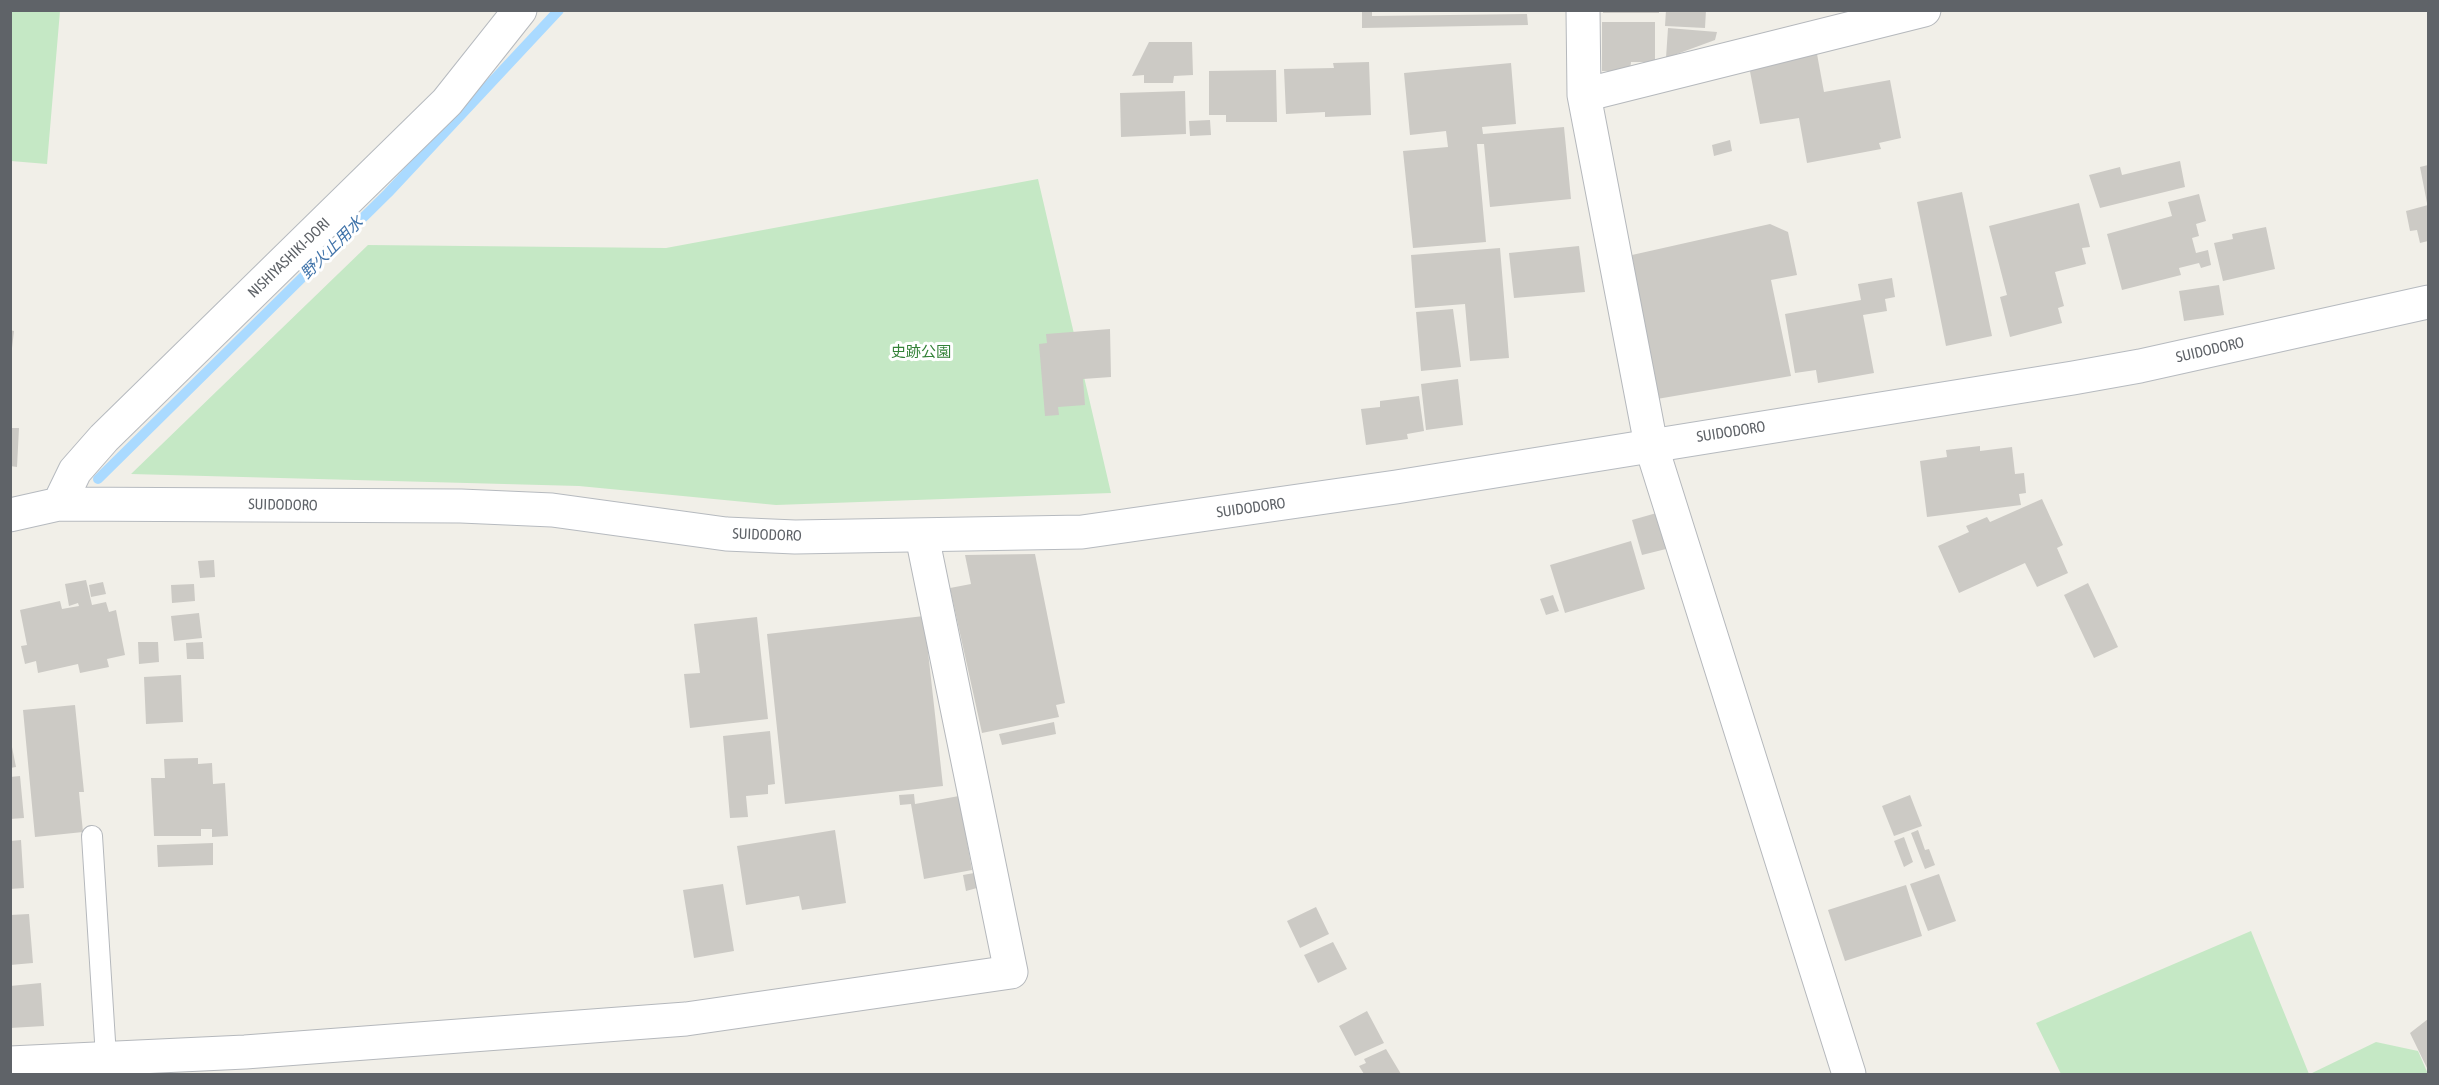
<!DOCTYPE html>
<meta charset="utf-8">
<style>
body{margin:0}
#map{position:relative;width:2439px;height:1085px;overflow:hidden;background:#f1efe8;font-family:"Asap Condensed",sans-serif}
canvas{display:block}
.frame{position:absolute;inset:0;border:12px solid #5f6368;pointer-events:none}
</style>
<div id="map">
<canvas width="2439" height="1085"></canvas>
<div class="frame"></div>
</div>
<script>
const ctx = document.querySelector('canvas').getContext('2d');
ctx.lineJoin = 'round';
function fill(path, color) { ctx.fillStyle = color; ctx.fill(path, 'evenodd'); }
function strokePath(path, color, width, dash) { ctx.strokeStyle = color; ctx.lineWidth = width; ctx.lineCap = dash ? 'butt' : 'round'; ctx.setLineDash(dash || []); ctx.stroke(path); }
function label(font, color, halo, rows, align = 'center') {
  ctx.font = font + ' "Asap Condensed","Noto Sans JP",sans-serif'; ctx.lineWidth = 6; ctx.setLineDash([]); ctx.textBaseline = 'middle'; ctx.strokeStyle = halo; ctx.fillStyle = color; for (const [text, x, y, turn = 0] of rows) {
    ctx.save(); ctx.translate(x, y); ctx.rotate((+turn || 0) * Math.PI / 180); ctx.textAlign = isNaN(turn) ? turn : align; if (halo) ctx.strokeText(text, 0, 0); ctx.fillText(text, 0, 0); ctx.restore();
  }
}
fill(new Path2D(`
 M 11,10 L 60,11 L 47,164 L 11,161 Z
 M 1038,179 L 1111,493 L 776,505 L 579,486 L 131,474 L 368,245 L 666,248 Z
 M 2251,931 L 2309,1074 L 2061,1074 L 2036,1023 Z
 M 2376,1042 L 2418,1051 L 2428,1074 L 2310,1074 Z`), '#c5e8c5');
strokePath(new Path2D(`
 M 98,479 L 388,193 L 559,10`), '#aadaff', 10);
fill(new Path2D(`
 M 1362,10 L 1372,10 L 1372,16 L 1527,14 L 1528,25 L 1362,28 Z
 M 1603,10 L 1659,10 L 1659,13 L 1603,13 Z
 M 1666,10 L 1706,10 L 1705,28 L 1665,26 Z
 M 1602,22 L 1655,22 L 1655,62 L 1631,62 L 1630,71 L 1602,71 Z
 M 1668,28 L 1717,32 L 1715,40 L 1666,58 Z
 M 1149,42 L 1192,42 L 1193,75 L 1174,76 L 1173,83 L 1144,83 L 1144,75 L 1132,76 Z
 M 1817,54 L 1824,92 L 1890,80 L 1901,138 L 1879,143 L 1881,149 L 1807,163 L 1799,118 L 1760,124 L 1749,66 Z
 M 1369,62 L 1371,115 L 1325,117 L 1325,112 L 1286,114 L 1284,69 L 1334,68 L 1333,63 Z
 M 1511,63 L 1516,124 L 1482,127 L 1483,134 L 1564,127 L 1571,199 L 1490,207 L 1484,144 L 1477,144 L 1486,242 L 1413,248 L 1403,151 L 1448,147 L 1446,131 L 1410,135 L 1404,73 Z
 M 1276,70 L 1277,122 L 1226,122 L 1226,115 L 1209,115 L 1209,71 Z
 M 1185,91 L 1186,134 L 1121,137 L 1120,93 Z
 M 1210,120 L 1211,135 L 1190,136 L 1189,121 Z
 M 1730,140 L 1732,151 L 1714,156 L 1712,145 Z
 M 2180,161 L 2185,187 L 2100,208 L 2089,175 L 2120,167 L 2122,175 Z
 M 2428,165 L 2428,203 L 2427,203 L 2420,167 Z
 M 1962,192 L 1992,336 L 1946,346 L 1917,202 Z
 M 2199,194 L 2206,221 L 2196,224 L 2199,236 L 2192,238 L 2196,253 L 2208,250 L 2211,265 L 2201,268 L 2199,263 L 2179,268 L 2181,275 L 2122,290 L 2107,234 L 2172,216 L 2168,202 Z
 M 2079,203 L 2090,247 L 2082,248 L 2086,264 L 2055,272 L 2064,306 L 2058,308 L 2062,323 L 2010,337 L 2000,297 L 2007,295 L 1989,226 Z
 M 2428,205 L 2428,241 L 2420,243 L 2417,230 L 2410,231 L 2406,211 Z
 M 1770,224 L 1788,232 L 1797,275 L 1771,280 L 1791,376 L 1657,399 L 1632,255 Z
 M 2266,227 L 2275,269 L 2223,281 L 2214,243 L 2233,239 L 2232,234 Z
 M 1579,246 L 1585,292 L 1514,298 L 1509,253 Z
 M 1500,248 L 1509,358 L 1470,361 L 1465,304 L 1415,308 L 1411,255 Z
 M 1892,278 L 1895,297 L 1885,299 L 1887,311 L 1863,315 L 1874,373 L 1818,383 L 1816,370 L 1795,373 L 1785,314 L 1861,300 L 1858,284 Z
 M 2219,285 L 2224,315 L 2184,321 L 2179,291 Z
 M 1453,309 L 1461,367 L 1421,371 L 1416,312 Z
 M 1110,329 L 1111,377 L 1083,379 L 1085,405 L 1058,407 L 1059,415 L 1045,416 L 1039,344 L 1047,343 L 1046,334 Z
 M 10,330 L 14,331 L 12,348 L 10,348 Z
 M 1458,379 L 1463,425 L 1426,430 L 1421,384 Z
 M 1419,396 L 1424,431 L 1407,434 L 1408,439 L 1366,445 L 1361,409 L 1380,407 L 1380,401 Z
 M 10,428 L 19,428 L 17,467 L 10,466 Z
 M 1980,446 L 1980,451 L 2012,447 L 2015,474 L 2024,473 L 2026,493 L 2019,494 L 2021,505 L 1927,517 L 1920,461 L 1947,457 L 1946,450 Z
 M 2042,499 L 2063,545 L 2057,548 L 2068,573 L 2037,587 L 2025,563 L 1959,593 L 1938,546 L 1969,532 L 1966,526 L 1987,517 L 1990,522 Z
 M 1660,512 L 1670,548 L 1642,555 L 1632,520 Z
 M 1631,541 L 1645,589 L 1565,613 L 1550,565 Z
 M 1035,554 L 1065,703 L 1056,705 L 1059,717 L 982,733 L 950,588 L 971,584 L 965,555 Z
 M 214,560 L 215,577 L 200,578 L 198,561 Z
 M 86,580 L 92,605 L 106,602 L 109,612 L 116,610 L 125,655 L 107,659 L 109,667 L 80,673 L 78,664 L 38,673 L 36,661 L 25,664 L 21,646 L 27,645 L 20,610 L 60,601 L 62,609 L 79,606 L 78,603 L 69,606 L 65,584 Z
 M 103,582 L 106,594 L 91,597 L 89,585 Z
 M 2088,583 L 2118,647 L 2094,658 L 2064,595 Z
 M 194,584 L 195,601 L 172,603 L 171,585 Z
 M 1553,595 L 1559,611 L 1546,615 L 1540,599 Z
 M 199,613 L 202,638 L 174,641 L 171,616 Z
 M 924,616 L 943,786 L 785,804 L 767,634 Z
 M 757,617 L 768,719 L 690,728 L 684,674 L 700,673 L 694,624 Z
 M 138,642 L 158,642 L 159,662 L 139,664 Z
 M 203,642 L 204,659 L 187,659 L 186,643 Z
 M 181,675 L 183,722 L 146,724 L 144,677 Z
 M 75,705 L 84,792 L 79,792 L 83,832 L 35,837 L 23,710 Z
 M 1054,722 L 1056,734 L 1002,745 L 999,734 Z
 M 770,731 L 775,784 L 768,785 L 768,794 L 746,796 L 748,817 L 730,818 L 723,736 Z
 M 10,737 L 16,767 L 10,768 Z
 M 198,758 L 198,764 L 212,763 L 213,784 L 225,783 L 228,836 L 212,837 L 212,829 L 201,829 L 201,836 L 154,836 L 151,778 L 165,778 L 164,759 Z
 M 20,776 L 24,818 L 10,819 L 10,777 Z
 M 914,794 L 915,804 L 959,796 L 972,870 L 924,879 L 911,804 L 900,805 L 899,795 Z
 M 1910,795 L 1922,826 L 1894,836 L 1882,806 Z
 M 835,830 L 846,903 L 802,910 L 799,896 L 746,905 L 737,846 Z
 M 1918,830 L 1925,850 L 1929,849 L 1935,865 L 1925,869 L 1911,833 Z
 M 1904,837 L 1913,862 L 1904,867 L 1894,841 Z
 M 21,840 L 24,888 L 10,889 L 10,841 Z
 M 213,843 L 213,865 L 158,867 L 157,845 Z
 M 974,873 L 977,888 L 966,891 L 963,875 Z
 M 1939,874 L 1956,921 L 1928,931 L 1910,884 Z
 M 723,884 L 734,951 L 694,958 L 683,890 Z
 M 1906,885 L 1922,936 L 1845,961 L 1828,910 Z
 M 1316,907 L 1329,934 L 1300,948 L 1287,921 Z
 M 29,914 L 33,963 L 10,965 L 10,915 Z
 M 1333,942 L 1347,969 L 1318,983 L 1304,955 Z
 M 41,983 L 44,1026 L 10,1028 L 10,986 Z
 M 1367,1011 L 1384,1043 L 1355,1056 L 1339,1026 Z
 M 2428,1019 L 2428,1070 L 2410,1033 Z
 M 1386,1049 L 1401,1074 L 1364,1074 L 1359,1066 L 1366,1063 L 1364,1059 Z`), '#cccac5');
const lane = new Path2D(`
 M 92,836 L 106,1057`);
const street = new Path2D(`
 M 1583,10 L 1584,95 L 1651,445 L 1849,1074
 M 1584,95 L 1924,10
 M 10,1063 L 245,1052 L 686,1019 L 1011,972 L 922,536`);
const secondary = new Path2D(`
 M 59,504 L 75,471 L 104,438 L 447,102 L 520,10
 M 10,515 L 59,504 L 461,506 L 552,510 L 726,534 L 795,537 L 1082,532 L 1396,487 L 2073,378 L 2140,366 L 2428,302`);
strokePath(lane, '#b5b8bc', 22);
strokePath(street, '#b5b8bc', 35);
strokePath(secondary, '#b6babf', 35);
strokePath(lane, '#fff', 20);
strokePath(street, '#fff', 33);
strokePath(secondary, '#fff', 33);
label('15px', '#5f6368', '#fff', [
 ["NISHIYASHIKI-DORI",289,258,-44],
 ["SUIDODORO",2210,350,-13],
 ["SUIDODORO",1731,432,-9],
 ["SUIDODORO",283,505,1],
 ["SUIDODORO",1251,508,-8],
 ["SUIDODORO",767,535,2]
]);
label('15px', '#348238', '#fff', [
 ["史跡公園",921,352]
]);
label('italic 16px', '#4174aa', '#fff', [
 ["野火止用水",332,248,-45]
]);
</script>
